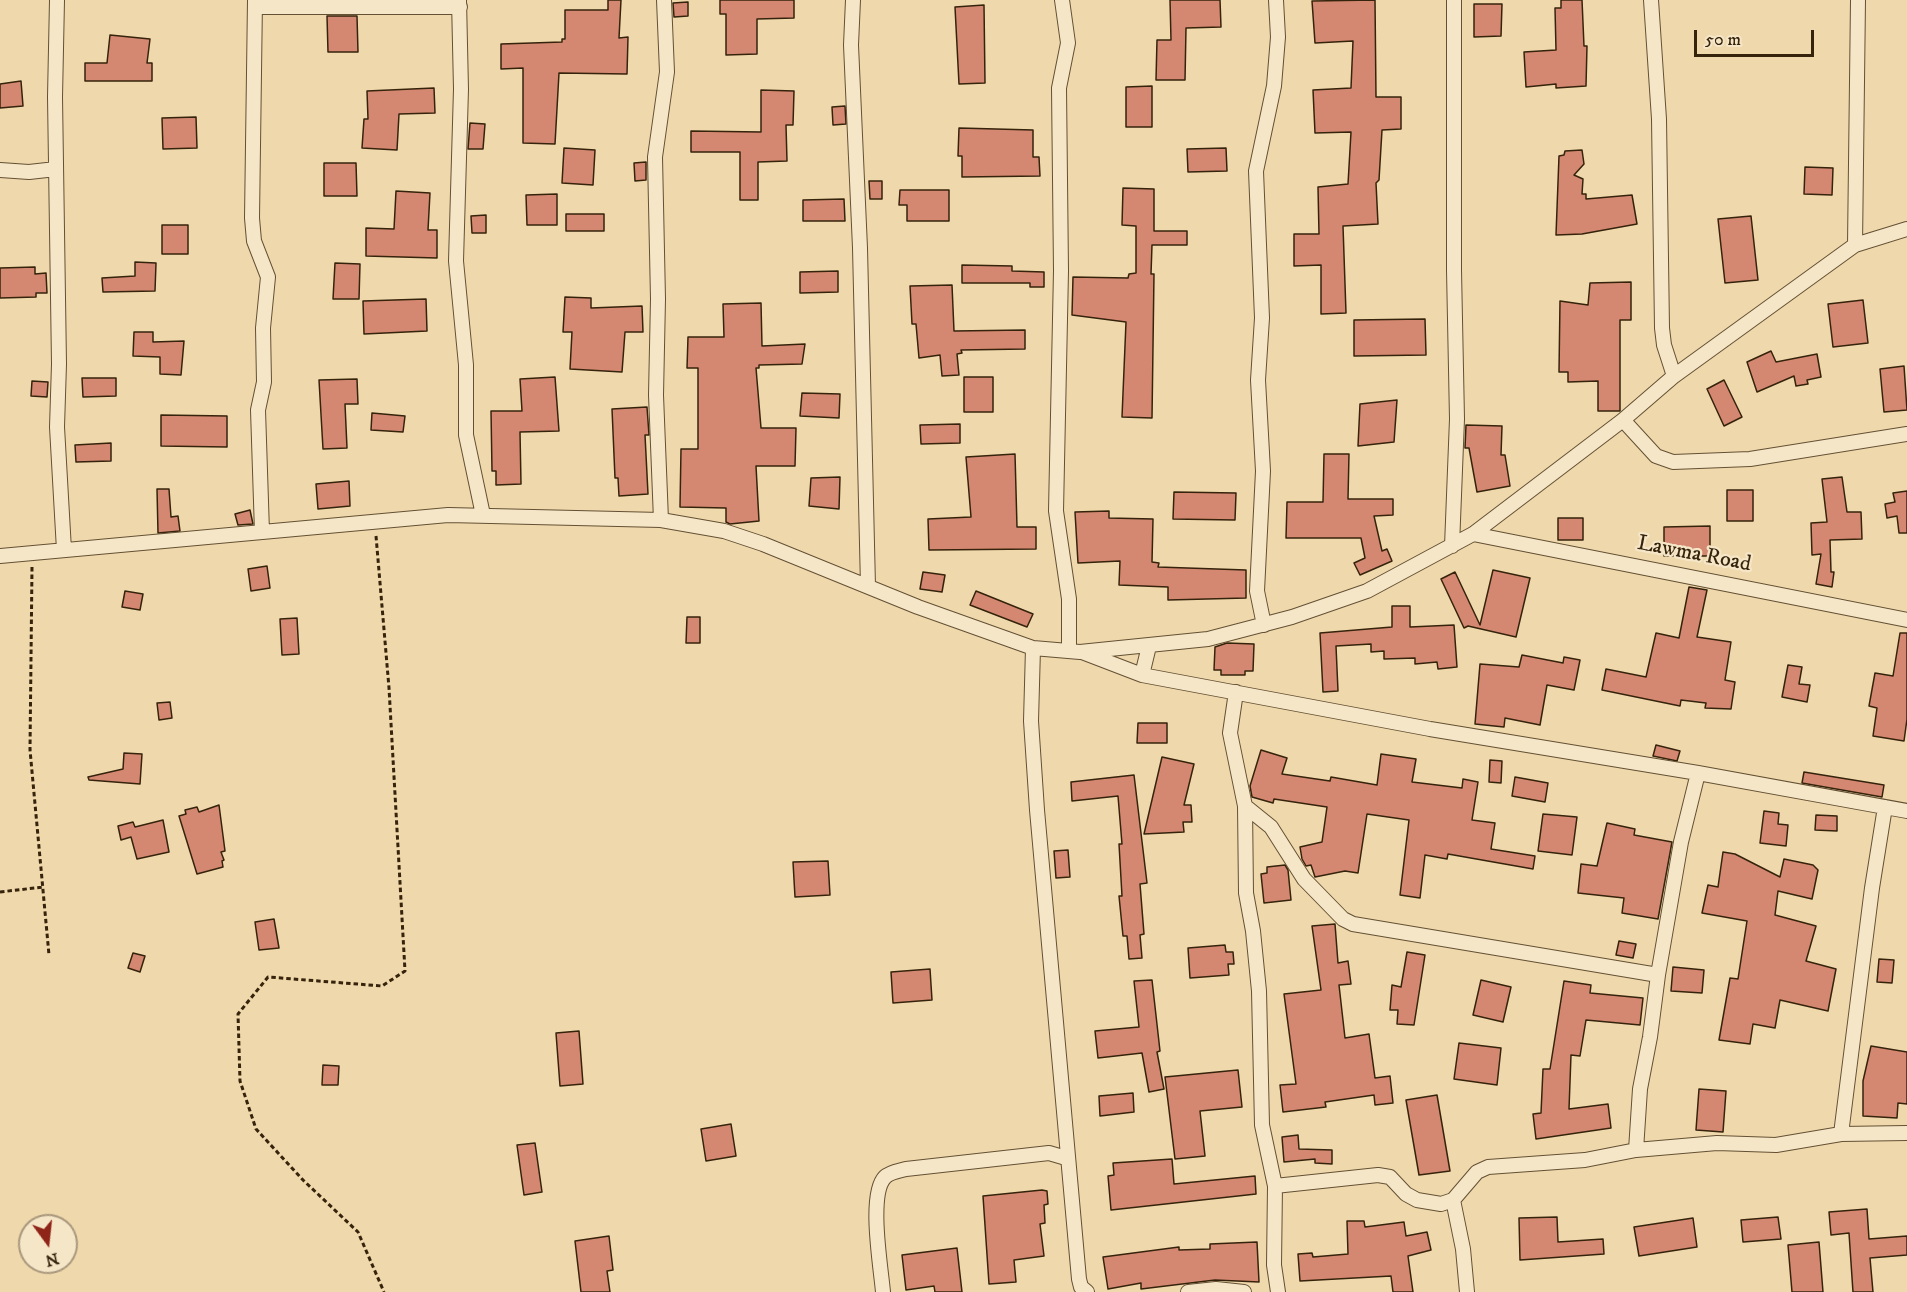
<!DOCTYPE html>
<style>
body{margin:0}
#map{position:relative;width:1907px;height:1292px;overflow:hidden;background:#efd8ab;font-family:"IM FELL DW Pica",serif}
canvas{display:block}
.north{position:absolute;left:18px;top:1214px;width:60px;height:60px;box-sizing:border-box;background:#f5e6c8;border:2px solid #a9987d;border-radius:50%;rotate:165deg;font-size:16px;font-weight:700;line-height:24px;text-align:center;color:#36230c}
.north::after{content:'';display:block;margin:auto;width:21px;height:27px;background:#8f2418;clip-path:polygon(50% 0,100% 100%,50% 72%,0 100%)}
.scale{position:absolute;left:1694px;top:30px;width:120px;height:27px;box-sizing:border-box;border:3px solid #36230c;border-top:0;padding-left:8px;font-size:18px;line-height:21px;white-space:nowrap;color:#36230c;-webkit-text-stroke:4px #f5e6c8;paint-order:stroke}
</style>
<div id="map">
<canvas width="1907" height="1292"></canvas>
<div class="north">N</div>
<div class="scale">50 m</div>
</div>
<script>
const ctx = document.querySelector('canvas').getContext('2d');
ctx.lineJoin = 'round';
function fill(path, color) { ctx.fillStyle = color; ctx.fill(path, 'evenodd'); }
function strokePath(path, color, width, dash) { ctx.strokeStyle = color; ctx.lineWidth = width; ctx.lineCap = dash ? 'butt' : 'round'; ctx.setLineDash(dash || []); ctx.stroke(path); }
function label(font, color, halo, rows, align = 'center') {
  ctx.font = font + ' "IM FELL DW Pica",serif'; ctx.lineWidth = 4.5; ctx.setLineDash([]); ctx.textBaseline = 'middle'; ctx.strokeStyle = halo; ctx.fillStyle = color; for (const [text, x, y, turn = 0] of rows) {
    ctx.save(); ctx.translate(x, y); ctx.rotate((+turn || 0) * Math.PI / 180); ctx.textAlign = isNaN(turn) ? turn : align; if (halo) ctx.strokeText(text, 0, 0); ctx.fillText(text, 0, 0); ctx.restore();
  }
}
const building = new Path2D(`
 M 608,0 L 621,0 L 619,38 L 628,37 L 627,74 L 559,73 L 555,144 L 523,143 L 523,68 L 501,69 L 501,44 L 562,42 L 562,39 L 565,39 L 565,10 L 608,10 Z
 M 720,0 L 794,0 L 794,18 L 757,19 L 757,54 L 726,55 L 726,14 L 720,14 Z
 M 1170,0 L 1220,0 L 1221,27 L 1186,28 L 1185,80 L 1156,80 L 1157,40 L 1171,40 Z
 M 1375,0 L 1376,97 L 1401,97 L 1401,129 L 1382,130 L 1379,180 L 1376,183 L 1378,224 L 1343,226 L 1346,313 L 1321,314 L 1321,265 L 1294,266 L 1294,234 L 1319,234 L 1318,187 L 1348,184 L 1351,132 L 1315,133 L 1313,90 L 1351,88 L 1353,41 L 1315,43 L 1312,1 Z
 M 1561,0 L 1582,0 L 1584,46 L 1587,46 L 1586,86 L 1556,88 L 1556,84 L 1526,87 L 1524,52 L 1556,50 L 1555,8 L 1561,8 Z
 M 688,2 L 688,16 L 674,17 L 673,3 Z
 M 1474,4 L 1502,4 L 1501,36 L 1474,37 Z
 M 984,5 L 985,83 L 959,84 L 955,7 Z
 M 327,16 L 357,16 L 358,52 L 328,52 Z
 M 110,35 L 150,39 L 147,63 L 152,63 L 152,81 L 85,81 L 85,63 L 107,63 Z
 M 21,81 L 23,106 L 0,108 L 0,84 Z
 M 1152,86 L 1152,127 L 1126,127 L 1126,87 Z
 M 434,88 L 435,113 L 399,114 L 397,150 L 362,148 L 364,119 L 368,119 L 367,91 Z
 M 761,90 L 794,91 L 793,125 L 786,125 L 787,161 L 758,162 L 758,200 L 740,200 L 740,152 L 691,152 L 691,131 L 761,132 Z
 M 845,106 L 846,124 L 833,125 L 832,107 Z
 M 196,117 L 197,148 L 163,149 L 162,118 Z
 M 470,123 L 485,124 L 483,149 L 468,149 Z
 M 959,128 L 1033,130 L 1033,157 L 1039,157 L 1040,176 L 962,177 L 962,156 L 958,156 Z
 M 564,148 L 595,150 L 593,185 L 562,183 Z
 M 1226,148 L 1227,171 L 1188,172 L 1187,149 Z
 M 1582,150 L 1584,164 L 1574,175 L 1583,179 L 1582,194 L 1586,194 L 1586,199 L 1632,195 L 1637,224 L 1582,234 L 1556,235 L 1559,156 L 1564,155 L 1565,151 Z
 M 646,162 L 646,180 L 635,181 L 634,163 Z
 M 324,163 L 356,163 L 357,196 L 324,196 Z
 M 1805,167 L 1833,168 L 1832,195 L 1804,194 Z
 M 869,181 L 882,181 L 882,199 L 870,199 Z
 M 1123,188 L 1154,189 L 1154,231 L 1187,231 L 1187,245 L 1152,245 L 1151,274 L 1154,274 L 1152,418 L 1122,417 L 1126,322 L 1072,315 L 1073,277 L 1128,278 L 1129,274 L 1136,273 L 1136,226 L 1122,225 Z
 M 900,190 L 949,190 L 949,221 L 907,221 L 907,205 L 899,205 Z
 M 396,191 L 430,193 L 428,230 L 437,230 L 437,258 L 366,256 L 366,228 L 394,229 Z
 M 557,194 L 557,225 L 527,225 L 526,195 Z
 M 844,199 L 845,221 L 803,221 L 803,200 Z
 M 566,214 L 604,214 L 604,231 L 566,231 Z
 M 486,215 L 486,233 L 472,233 L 471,216 Z
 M 1751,216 L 1758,280 L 1725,283 L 1718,219 Z
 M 162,225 L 188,225 L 188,254 L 162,254 Z
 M 135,262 L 156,263 L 155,291 L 103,292 L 102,278 L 135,276 Z
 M 335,263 L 360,264 L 359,299 L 333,299 Z
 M 962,265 L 1012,266 L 1012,271 L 1044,272 L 1044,287 L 1030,287 L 1030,283 L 962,283 Z
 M 35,267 L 35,274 L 46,273 L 47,293 L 36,293 L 36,297 L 0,298 L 0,268 Z
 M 838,271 L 838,292 L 800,293 L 800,272 Z
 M 1631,282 L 1631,320 L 1620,320 L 1620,411 L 1598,411 L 1598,381 L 1568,382 L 1568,372 L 1559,372 L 1560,301 L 1588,305 L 1590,283 Z
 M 952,285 L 954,331 L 1025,330 L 1025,349 L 961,350 L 962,353 L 957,354 L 959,375 L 942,376 L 940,355 L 919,358 L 916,324 L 912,324 L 910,286 Z
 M 565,297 L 591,298 L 591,308 L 642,306 L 643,332 L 625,332 L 622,372 L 570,369 L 572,332 L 563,332 Z
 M 426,299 L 427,331 L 364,334 L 363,301 Z
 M 1863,300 L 1868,343 L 1833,347 L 1828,304 Z
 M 761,303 L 762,346 L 805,344 L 802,364 L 759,365 L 759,368 L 756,368 L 761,428 L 796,428 L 795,466 L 756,466 L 759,521 L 730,524 L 726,522 L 726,508 L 680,507 L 681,449 L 698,449 L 698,368 L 687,368 L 688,337 L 724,337 L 723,304 Z
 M 1425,319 L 1426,355 L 1354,356 L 1354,320 Z
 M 134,332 L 153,332 L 153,342 L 184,341 L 181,375 L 160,374 L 160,357 L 133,356 Z
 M 1771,351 L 1776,362 L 1817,354 L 1821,377 L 1807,380 L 1808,384 L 1796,386 L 1794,376 L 1757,392 L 1747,362 Z
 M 1904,366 L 1907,410 L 1884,412 L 1880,369 Z
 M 555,377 L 559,431 L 520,432 L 521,484 L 496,485 L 496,471 L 492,471 L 491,411 L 522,411 L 520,379 Z
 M 964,377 L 993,377 L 993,412 L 964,412 Z
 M 82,378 L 116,378 L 116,396 L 83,397 Z
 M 357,379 L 358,404 L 345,404 L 347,448 L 323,449 L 319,380 Z
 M 1724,380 L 1742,417 L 1724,426 L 1707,389 Z
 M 32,381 L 48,382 L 47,397 L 31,396 Z
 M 802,393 L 840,394 L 839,418 L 800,416 Z
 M 1397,400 L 1394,442 L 1358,446 L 1360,404 Z
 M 647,407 L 649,435 L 645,435 L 648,494 L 619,496 L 618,478 L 615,478 L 612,409 Z
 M 372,413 L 405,416 L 403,432 L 371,430 Z
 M 161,415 L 227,416 L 227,447 L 161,446 Z
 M 960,424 L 960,443 L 921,444 L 920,425 Z
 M 1466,425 L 1502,426 L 1501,455 L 1505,455 L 1510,486 L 1477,492 L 1469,448 L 1465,448 Z
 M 111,443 L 111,461 L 76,462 L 75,445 Z
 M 1015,454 L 1017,527 L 1036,527 L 1036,549 L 929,550 L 928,519 L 971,517 L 966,457 Z
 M 1324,454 L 1349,454 L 1348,499 L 1393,499 L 1393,515 L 1374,516 L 1382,551 L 1387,549 L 1392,561 L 1360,575 L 1354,563 L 1365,558 L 1361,538 L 1286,538 L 1287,502 L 1323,502 Z
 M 840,477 L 839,509 L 809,506 L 811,478 Z
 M 1842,477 L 1847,512 L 1861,512 L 1862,539 L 1830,540 L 1831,572 L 1834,572 L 1832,587 L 1816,584 L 1821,554 L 1812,555 L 1811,523 L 1827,522 L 1822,479 Z
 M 349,481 L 350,506 L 318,509 L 316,484 Z
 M 157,489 L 169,489 L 171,517 L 178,516 L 180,531 L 158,533 Z
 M 1727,490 L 1753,490 L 1753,521 L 1727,521 Z
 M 1907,491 L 1907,533 L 1899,533 L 1897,516 L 1887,518 L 1885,504 L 1895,502 L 1893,493 Z
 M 1174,492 L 1236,493 L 1235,520 L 1173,519 Z
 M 250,510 L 253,524 L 238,525 L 235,514 Z
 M 1109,511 L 1109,518 L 1153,519 L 1152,562 L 1159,563 L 1158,567 L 1246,570 L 1246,598 L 1168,600 L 1168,587 L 1119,585 L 1120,561 L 1078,563 L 1075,512 Z
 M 1558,518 L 1583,518 L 1583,540 L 1558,540 Z
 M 1710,526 L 1710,556 L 1664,556 L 1664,527 Z
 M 267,566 L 270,588 L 251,591 L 248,569 Z
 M 1493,570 L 1530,578 L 1516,637 L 1468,626 L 1464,628 L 1441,579 L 1455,572 L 1480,625 Z
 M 923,572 L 945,575 L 942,592 L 920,589 Z
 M 1689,587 L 1707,590 L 1697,637 L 1731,642 L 1725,680 L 1735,682 L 1731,709 L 1705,708 L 1706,703 L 1681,700 L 1680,706 L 1602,690 L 1606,669 L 1646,677 L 1656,633 L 1679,638 Z
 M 125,591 L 143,594 L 140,610 L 122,607 Z
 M 976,591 L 1033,614 L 1027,627 L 970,605 Z
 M 1392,606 L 1410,606 L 1410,627 L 1454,625 L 1457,667 L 1438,669 L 1437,662 L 1415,664 L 1415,658 L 1384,659 L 1384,651 L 1371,652 L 1371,644 L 1336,646 L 1338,691 L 1323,692 L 1320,633 L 1392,627 Z
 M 687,617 L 700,617 L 700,643 L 686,643 Z
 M 297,618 L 299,654 L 282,655 L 280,619 Z
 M 1900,633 L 1907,633 L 1907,719 L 1904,741 L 1873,736 L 1877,708 L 1869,706 L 1875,673 L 1893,676 Z
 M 1227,643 L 1254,644 L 1253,671 L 1245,671 L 1245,675 L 1221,675 L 1221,670 L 1214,670 L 1215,647 Z
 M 1522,655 L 1563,663 L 1564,657 L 1580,660 L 1574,690 L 1547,685 L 1540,725 L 1505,718 L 1504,727 L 1475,724 L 1480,664 L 1519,667 Z
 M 1788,665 L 1802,667 L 1799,684 L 1810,685 L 1807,702 L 1782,697 Z
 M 170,702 L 172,718 L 159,720 L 157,703 Z
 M 1138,723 L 1167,723 L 1167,743 L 1137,743 Z
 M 1656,745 L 1680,751 L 1677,761 L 1653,756 Z
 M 1261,750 L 1287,758 L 1282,774 L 1330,781 L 1331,777 L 1377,785 L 1381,754 L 1416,759 L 1412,782 L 1462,788 L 1463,779 L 1478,782 L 1472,820 L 1495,823 L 1491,849 L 1535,856 L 1533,869 L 1448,854 L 1447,859 L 1425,855 L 1420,898 L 1400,895 L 1409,820 L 1367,814 L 1358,873 L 1345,871 L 1315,877 L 1311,865 L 1306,866 L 1302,859 L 1300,847 L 1322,842 L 1327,807 L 1274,799 L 1273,803 L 1252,797 L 1250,786 Z
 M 124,753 L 142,754 L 140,784 L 89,780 L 88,777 L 123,769 Z
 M 1162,757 L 1194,764 L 1184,805 L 1191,805 L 1192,822 L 1183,822 L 1184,832 L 1144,834 Z
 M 1490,760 L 1502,761 L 1501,783 L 1489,782 Z
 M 1804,772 L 1884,785 L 1882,797 L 1802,783 Z
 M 1134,775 L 1147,883 L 1140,884 L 1144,934 L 1140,935 L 1142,958 L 1129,959 L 1127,936 L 1123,936 L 1119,896 L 1122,896 L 1119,844 L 1122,844 L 1118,796 L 1072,801 L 1071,782 Z
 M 1515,777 L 1548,783 L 1545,802 L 1512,796 Z
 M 219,805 L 225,851 L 221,852 L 224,860 L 222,861 L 223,867 L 197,874 L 179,816 L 186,814 L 185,810 L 197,807 L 199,812 Z
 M 1764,811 L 1779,813 L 1778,824 L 1788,825 L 1786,846 L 1760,843 Z
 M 1543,814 L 1577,817 L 1572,855 L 1538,851 Z
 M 1816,815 L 1837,816 L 1837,831 L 1815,830 Z
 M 163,820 L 169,852 L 137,859 L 131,837 L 121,840 L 118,826 L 133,822 L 135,827 Z
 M 1607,823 L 1635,829 L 1634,835 L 1672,842 L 1658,919 L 1622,913 L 1624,898 L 1578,893 L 1581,864 L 1597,866 Z
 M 1068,850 L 1070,877 L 1056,878 L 1054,851 Z
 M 1723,852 L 1735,854 L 1780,877 L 1784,859 L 1813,865 L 1818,870 L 1812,899 L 1778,891 L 1775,915 L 1816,926 L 1806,961 L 1836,969 L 1828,1011 L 1780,1000 L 1775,1028 L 1753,1024 L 1750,1044 L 1719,1040 L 1730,978 L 1738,979 L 1747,921 L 1702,913 L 1708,885 L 1718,887 Z
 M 828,861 L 830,895 L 795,897 L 793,862 Z
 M 1285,865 L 1288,870 L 1291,900 L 1264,903 L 1261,874 L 1267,873 L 1267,867 Z
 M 274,919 L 279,948 L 259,950 L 255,922 Z
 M 1335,924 L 1338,963 L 1348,961 L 1351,984 L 1339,985 L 1345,1038 L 1369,1034 L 1375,1078 L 1390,1076 L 1393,1103 L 1375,1105 L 1374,1095 L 1325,1102 L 1326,1107 L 1283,1112 L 1280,1085 L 1296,1084 L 1284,994 L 1321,990 L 1312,926 Z
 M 1619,941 L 1636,944 L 1633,958 L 1616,955 Z
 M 1225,945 L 1226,952 L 1233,952 L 1234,964 L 1228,964 L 1229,975 L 1190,978 L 1188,948 Z
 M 1407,952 L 1425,955 L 1414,1025 L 1397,1024 L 1398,1010 L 1390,1010 L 1392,985 L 1401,987 Z
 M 133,953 L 145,956 L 140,972 L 128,968 Z
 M 1879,959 L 1894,960 L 1892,983 L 1877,982 Z
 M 1673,967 L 1704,970 L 1702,993 L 1671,991 Z
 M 930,969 L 932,1000 L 893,1003 L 891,972 Z
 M 1152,980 L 1160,1051 L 1157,1052 L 1164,1089 L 1149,1092 L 1142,1053 L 1098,1058 L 1095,1031 L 1139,1027 L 1134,981 Z
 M 1481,980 L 1511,987 L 1503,1022 L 1473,1015 Z
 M 1564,981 L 1591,985 L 1590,993 L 1643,998 L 1640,1025 L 1586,1020 L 1580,1056 L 1571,1055 L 1569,1109 L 1608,1104 L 1611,1128 L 1536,1139 L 1533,1114 L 1541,1113 L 1543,1069 L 1550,1069 Z
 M 579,1031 L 583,1084 L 560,1086 L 556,1033 Z
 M 1459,1043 L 1501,1048 L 1497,1085 L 1454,1079 Z
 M 1871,1046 L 1907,1052 L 1907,1104 L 1898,1103 L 1897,1118 L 1863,1116 L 1863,1081 Z
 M 323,1065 L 339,1066 L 338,1085 L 322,1085 Z
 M 1238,1070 L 1242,1107 L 1200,1111 L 1205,1156 L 1175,1159 L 1165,1077 Z
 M 1699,1089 L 1726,1091 L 1723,1132 L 1696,1130 Z
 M 1133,1093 L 1134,1112 L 1100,1116 L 1099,1096 Z
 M 1437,1095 L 1450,1171 L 1419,1175 L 1406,1100 Z
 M 731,1124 L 736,1156 L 706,1161 L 701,1129 Z
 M 1298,1135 L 1299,1149 L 1332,1150 L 1332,1164 L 1315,1163 L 1315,1159 L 1284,1162 L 1282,1137 Z
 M 535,1143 L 542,1192 L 524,1195 L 517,1145 Z
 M 1172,1159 L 1174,1184 L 1255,1176 L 1256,1194 L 1111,1210 L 1108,1176 L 1114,1175 L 1113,1163 Z
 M 1042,1190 L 1047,1191 L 1048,1204 L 1044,1205 L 1045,1223 L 1040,1224 L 1044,1256 L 1014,1260 L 1016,1282 L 989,1284 L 983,1196 Z
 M 1867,1209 L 1869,1239 L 1907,1236 L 1907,1255 L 1870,1258 L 1873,1292 L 1853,1292 L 1849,1233 L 1831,1235 L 1829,1212 Z
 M 1557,1217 L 1558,1242 L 1603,1239 L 1604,1254 L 1520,1260 L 1519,1218 Z
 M 1778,1217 L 1781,1239 L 1743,1242 L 1741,1220 Z
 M 1693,1218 L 1697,1247 L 1639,1256 L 1634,1227 Z
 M 1347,1221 L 1364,1221 L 1365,1227 L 1404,1222 L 1406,1236 L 1427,1232 L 1431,1250 L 1408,1256 L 1413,1292 L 1393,1292 L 1391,1276 L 1300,1281 L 1298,1254 L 1312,1253 L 1313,1257 L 1348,1254 Z
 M 609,1236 L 613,1270 L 607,1271 L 610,1292 L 581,1292 L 575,1241 Z
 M 1257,1242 L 1259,1282 L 1215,1280 L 1141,1289 L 1141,1283 L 1108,1289 L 1103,1257 L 1179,1247 L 1179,1250 L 1210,1249 L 1210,1244 Z
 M 1819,1242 L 1823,1292 L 1792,1292 L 1788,1245 Z
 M 957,1248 L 962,1292 L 935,1292 L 934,1286 L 906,1290 L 902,1255 Z`);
fill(building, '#d48871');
strokePath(building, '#36230c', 1.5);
const minor = new Path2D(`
 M 57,0 L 55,97 L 59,364 L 57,427 L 64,550
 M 255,0 L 252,218 L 254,241 L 268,277 L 263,328 L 264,382 L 258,410 L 262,532
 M 459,0 L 461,89 L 456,261 L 466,365 L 466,435 L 483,515
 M 853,0 L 851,45 L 860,248 L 868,586
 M 1062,0 L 1068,43 L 1059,88 L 1061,271 L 1056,511 L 1069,599 L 1069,651
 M 1651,0 L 1659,119 L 1662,328 L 1664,345 L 1674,376
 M 255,7 L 460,7
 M 0,170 L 29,172 L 56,169
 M 1855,245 L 1858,0
 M 1623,420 L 1656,456 L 1673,462 L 1750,459 L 1907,434
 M 661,520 L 656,395 L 658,299 L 655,157 L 667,72 L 664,0
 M 1473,534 L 1907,620
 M 1452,546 L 1457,419 L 1454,270 L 1454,0
 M 0,556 L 448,515 L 661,520 L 724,531 L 763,544 L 918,607 L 1033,648 L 1080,652 L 1208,639 L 1292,617 L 1367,591 L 1473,534 L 1623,420 L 1674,376 L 1855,245 L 1907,229
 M 1264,625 L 1257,591 L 1263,471 L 1258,380 L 1262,318 L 1256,171 L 1274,86 L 1278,37 L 1276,0
 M 1033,648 L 1031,721 L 1037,810 L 1079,1279 L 1081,1287 L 1087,1292
 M 1082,652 L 1142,675 L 1430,729 L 1698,773 L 1907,811
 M 1142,675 L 1149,646
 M 1236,692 L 1230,733 L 1245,806 L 1246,893 L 1253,931 L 1259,991 L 1262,1125 L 1275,1186 L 1274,1265 L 1278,1292
 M 1245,806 L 1271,827 L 1304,879 L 1343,919 L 1353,924 L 1658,975
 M 1841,1134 L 1872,888 L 1885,807
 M 1636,1150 L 1640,1089 L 1650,1037 L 1658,975 L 1681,842 L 1698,773
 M 1275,1186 L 1378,1175 L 1390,1177 L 1406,1194 L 1417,1200 L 1441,1204 L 1453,1200 L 1477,1172 L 1488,1167 L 1585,1160 L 1636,1150 L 1717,1143 L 1776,1145 L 1841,1134 L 1907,1133
 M 1453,1200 L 1463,1249 L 1467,1292
 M 883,1292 C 881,1268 868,1194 885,1177 C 890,1172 899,1171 906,1169 L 1049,1153 L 1066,1158
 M 1188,1292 L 1216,1289 L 1244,1292`);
strokePath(minor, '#645034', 16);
strokePath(new Path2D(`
 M 376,536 L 389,688 L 405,971 L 382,986 L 268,977 L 238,1014 L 240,1081 L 256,1129 L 303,1180 L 358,1232 L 384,1292
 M 32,567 L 30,750 L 49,955
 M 0,892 L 43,887`), '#36230c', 3, [4.5, 3]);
strokePath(minor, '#f5e6c8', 14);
label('22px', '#36230c', '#f5e6c8', [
 ["Lawma Road",1694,555,11]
]);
</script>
